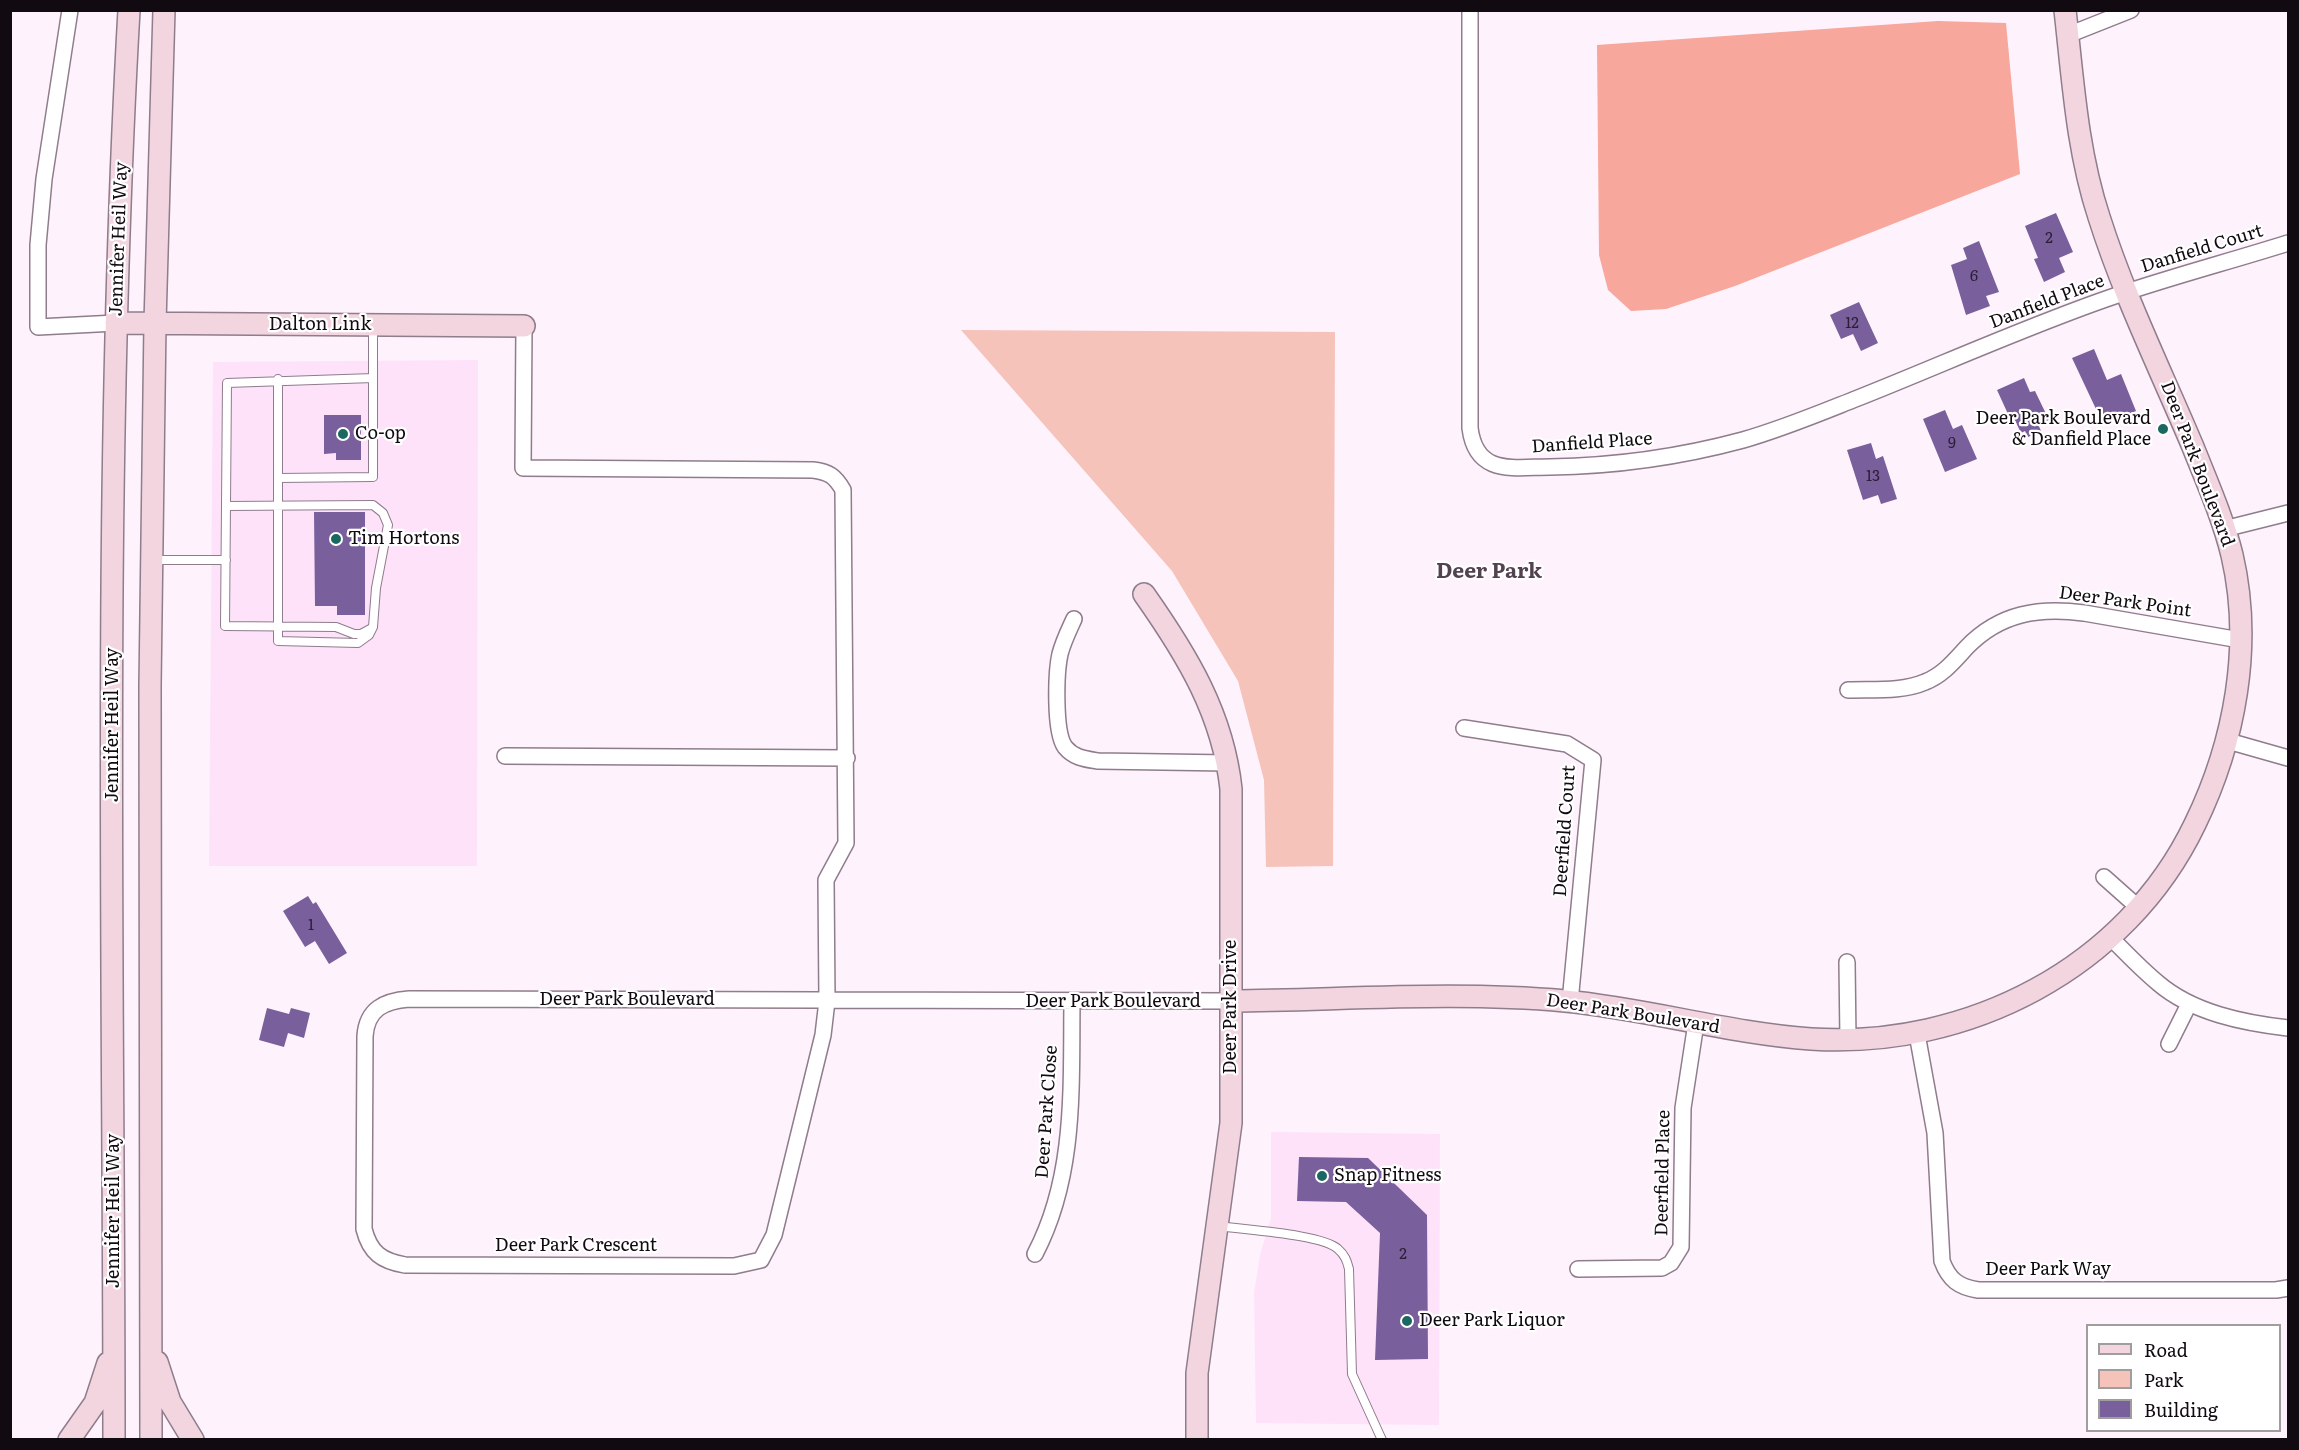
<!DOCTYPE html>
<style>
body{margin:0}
#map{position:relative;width:2299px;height:1450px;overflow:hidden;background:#fef2fc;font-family:Literata,serif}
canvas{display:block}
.frame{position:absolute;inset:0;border:12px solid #110a10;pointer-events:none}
.legend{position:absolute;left:2086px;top:1324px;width:195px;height:108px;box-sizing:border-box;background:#fff;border:2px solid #a09d9f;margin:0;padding:8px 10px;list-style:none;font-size:18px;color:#110a10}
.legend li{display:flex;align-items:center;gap:12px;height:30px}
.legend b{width:30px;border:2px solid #a09d9f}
</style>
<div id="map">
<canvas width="2299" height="1450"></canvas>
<div class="frame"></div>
<ul class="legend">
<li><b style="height:8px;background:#f2d5df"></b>Road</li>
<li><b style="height:16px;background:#f6c3bb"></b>Park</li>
<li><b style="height:16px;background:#795f9c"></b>Building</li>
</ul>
</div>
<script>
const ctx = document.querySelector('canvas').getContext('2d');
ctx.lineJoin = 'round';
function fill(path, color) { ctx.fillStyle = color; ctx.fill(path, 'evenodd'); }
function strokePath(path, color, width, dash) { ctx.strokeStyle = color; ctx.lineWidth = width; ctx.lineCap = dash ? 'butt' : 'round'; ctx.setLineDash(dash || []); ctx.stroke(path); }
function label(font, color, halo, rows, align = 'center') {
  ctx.font = font + ' Literata,serif'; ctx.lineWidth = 4.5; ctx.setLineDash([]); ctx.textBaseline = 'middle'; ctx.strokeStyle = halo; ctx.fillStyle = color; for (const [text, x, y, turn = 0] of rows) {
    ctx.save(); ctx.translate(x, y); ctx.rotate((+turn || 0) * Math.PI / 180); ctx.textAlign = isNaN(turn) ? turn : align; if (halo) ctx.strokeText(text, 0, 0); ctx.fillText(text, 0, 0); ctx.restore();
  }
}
fill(new Path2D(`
 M 478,360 L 477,866 L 209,866 L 213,362 Z
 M 1271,1132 L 1440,1134 L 1439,1425 L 1256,1423 L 1254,1293 L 1260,1255 L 1271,1218 Z`), '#fee2fa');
fill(new Path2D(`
 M 961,330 L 1335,332 L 1333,866 L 1266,867 L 1264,780 L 1238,681 L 1172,571 Z`), '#f6c3bb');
fill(new Path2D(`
 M 1938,21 L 2006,23 L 2020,174 L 1735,286 L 1666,309 L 1631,311 L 1608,290 L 1599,255 L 1597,45 Z`), '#f7a79b');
fill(new Path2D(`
 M 2056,213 L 2073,252 L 2059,258 L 2065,272 L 2044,282 L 2034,259 L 2038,258 L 2025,226 Z
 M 1979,241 L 1999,292 L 1986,296 L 1990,306 L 1966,315 L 1951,265 L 1967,259 L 1963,248 Z
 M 1859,302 L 1878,343 L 1861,351 L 1853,334 L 1841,339 L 1830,315 Z
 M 2094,349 L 2107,380 L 2121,374 L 2136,411 L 2103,424 L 2072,358 Z
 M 2024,378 L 2030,392 L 2035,391 L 2049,420 L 2038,424 L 2041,431 L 2028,437 L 2025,431 L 2021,433 L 2011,412 L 2008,414 L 1997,390 Z
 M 1945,410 L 1953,429 L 1962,425 L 1977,459 L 1945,472 L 1923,419 Z
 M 324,415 L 361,415 L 361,460 L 336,460 L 336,453 L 324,454 Z
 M 1871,443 L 1876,459 L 1883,456 L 1897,499 L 1881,504 L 1878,495 L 1863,500 L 1847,450 Z
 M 314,512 L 365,512 L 365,615 L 337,615 L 337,606 L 315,606 Z
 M 308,896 L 313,904 L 316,902 L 347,953 L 329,964 L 315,941 L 305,947 L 283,911 Z
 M 267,1008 L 289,1014 L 291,1008 L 310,1013 L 304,1038 L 288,1033 L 284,1047 L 259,1040 Z
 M 1299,1157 L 1368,1158 L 1427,1215 L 1428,1359 L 1375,1360 L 1380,1233 L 1346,1202 L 1297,1201 Z`), '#795f9c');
const lane = new Path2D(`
 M 278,478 L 373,477 L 373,327
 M 226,506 L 373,505 L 383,513 L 388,525 L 376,588 L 373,627 L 369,635 L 358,643 L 278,641 L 278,379
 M 152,560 L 226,560
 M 372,628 L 361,634 L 354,634 L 336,627 L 225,626 L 227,383 L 373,378
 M 1219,1226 C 1244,1230 1322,1234 1338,1249 C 1345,1255 1347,1261 1349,1269 L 1352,1374 L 1382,1440`);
const street = new Path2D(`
 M 70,10 L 44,179 L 38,245 L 38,327 L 116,323
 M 1470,10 L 1470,428 C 1476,476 1513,467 1550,467 C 1615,466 1680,457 1743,440 C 1782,429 1820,413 1858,398 C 1941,365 2023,328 2106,299 C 2166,278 2228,262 2288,243
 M 2068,35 L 2131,10
 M 524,326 L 523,468 L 813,470 C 829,472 835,476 843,490 L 846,843 L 826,880 L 827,1001 L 823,1035 L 774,1235 L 761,1260 L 734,1266 L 405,1265 C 382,1261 370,1253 364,1229 L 365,1036 C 367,1009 384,1001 409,999 L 1231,1001
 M 2224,529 L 2288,513
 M 1074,619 C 1069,630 1063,642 1060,654 C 1056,672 1054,732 1065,747 C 1074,758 1085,759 1098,761 L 1228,763
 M 1848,690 C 1873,689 1902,692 1925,682 C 1943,675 1954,661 1967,647 C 2000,613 2039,607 2084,613 L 2240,640
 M 1464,728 L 1567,744 L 1593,760 L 1570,1002
 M 2228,741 L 2288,758
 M 505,756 L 847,758
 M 2104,877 L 2140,909
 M 2111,938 C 2126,953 2141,969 2158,983 C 2193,1013 2244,1023 2288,1028
 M 1847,962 L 1848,1040
 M 1917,1034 L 1935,1133 L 1942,1261 C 1949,1280 1959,1287 1978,1290 L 2276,1290 L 2288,1288
 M 2169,1044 L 2189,1004
 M 1035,1254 C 1076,1176 1071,1088 1072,1002
 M 1578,1269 L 1662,1268 L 1671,1263 L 1681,1247 L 1683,1108 L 1696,1023`);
const secondary = new Path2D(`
 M 116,323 L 524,326
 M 1144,594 C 1187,655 1223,714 1231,789 L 1231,1123 L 1197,1373 L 1197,1440
 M 1231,1001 C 1342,1000 1455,991 1565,1001 C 1648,1009 1728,1033 1811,1039 C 1968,1049 2126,968 2195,824 C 2235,742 2253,645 2232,555 C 2223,518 2207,482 2193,447 C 2161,371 2124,296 2099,217 C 2077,150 2073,81 2065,10
 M 157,1362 L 170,1402 L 193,1440
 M 69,1440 L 95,1403 L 108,1363
 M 114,1440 C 114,963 102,486 129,10
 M 151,1440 L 150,686 L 155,323 L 164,10`);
strokePath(lane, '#8f7c8c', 10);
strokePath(street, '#8f7c8c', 18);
strokePath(secondary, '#8f7c8c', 24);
strokePath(lane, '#fff', 8);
strokePath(street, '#fff', 15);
strokePath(secondary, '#f2d5df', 21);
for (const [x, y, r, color] of [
 [2163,429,6,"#1b6762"],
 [343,434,6,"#1b6762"],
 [336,539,6,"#1b6762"],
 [1322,1176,6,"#1b6762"],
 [1407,1321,6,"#1b6762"]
]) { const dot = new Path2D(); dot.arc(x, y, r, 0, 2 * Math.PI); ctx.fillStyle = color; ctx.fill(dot); strokePath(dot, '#fff', 2); }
label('15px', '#2b1f33', null, [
 ["2",2049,239],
 ["6",1974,277],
 ["12",1852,324],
 ["9",1952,444],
 ["13",1873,477],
 ["1",311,926],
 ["2",1403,1255]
]);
label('18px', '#110a10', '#fff', [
 ["Jennifer Heil Way",119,239,-88],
 ["Danfield Court",2202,249,-17],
 ["Danfield Place",2047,302,-21],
 ["Dalton Link",320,325],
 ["Danfield Place",1592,443,-4],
 ["Deer Park Boulevard",2197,464,69],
 ["Deer Park Point",2125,602,8],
 ["Jennifer Heil Way",113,725,-90],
 ["Deerfield Court",1565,831,-86],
 ["Deer Park Boulevard",627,1000],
 ["Deer Park Boulevard",1113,1002],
 ["Deer Park Drive",1231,1007,-90],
 ["Deer Park Boulevard",1633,1014,9],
 ["Deer Park Close",1047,1112,-86],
 ["Deerfield Place",1663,1173,-89],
 ["Jennifer Heil Way",114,1211,-90],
 ["Deer Park Crescent",576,1246],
 ["Deer Park Way",2048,1270]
]);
label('18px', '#110a10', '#fff', [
 ["Deer Park Boulevard",2151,419,"right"],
 ["& Danfield Place",2151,440,"right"],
 ["Co-op",355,434],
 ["Tim Hortons",348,539],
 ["Snap Fitness",1334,1176],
 ["Deer Park Liquor",1419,1321]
], 'left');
label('bold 21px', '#534250', '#fff', [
 ["Deer Park",1489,572]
]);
</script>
